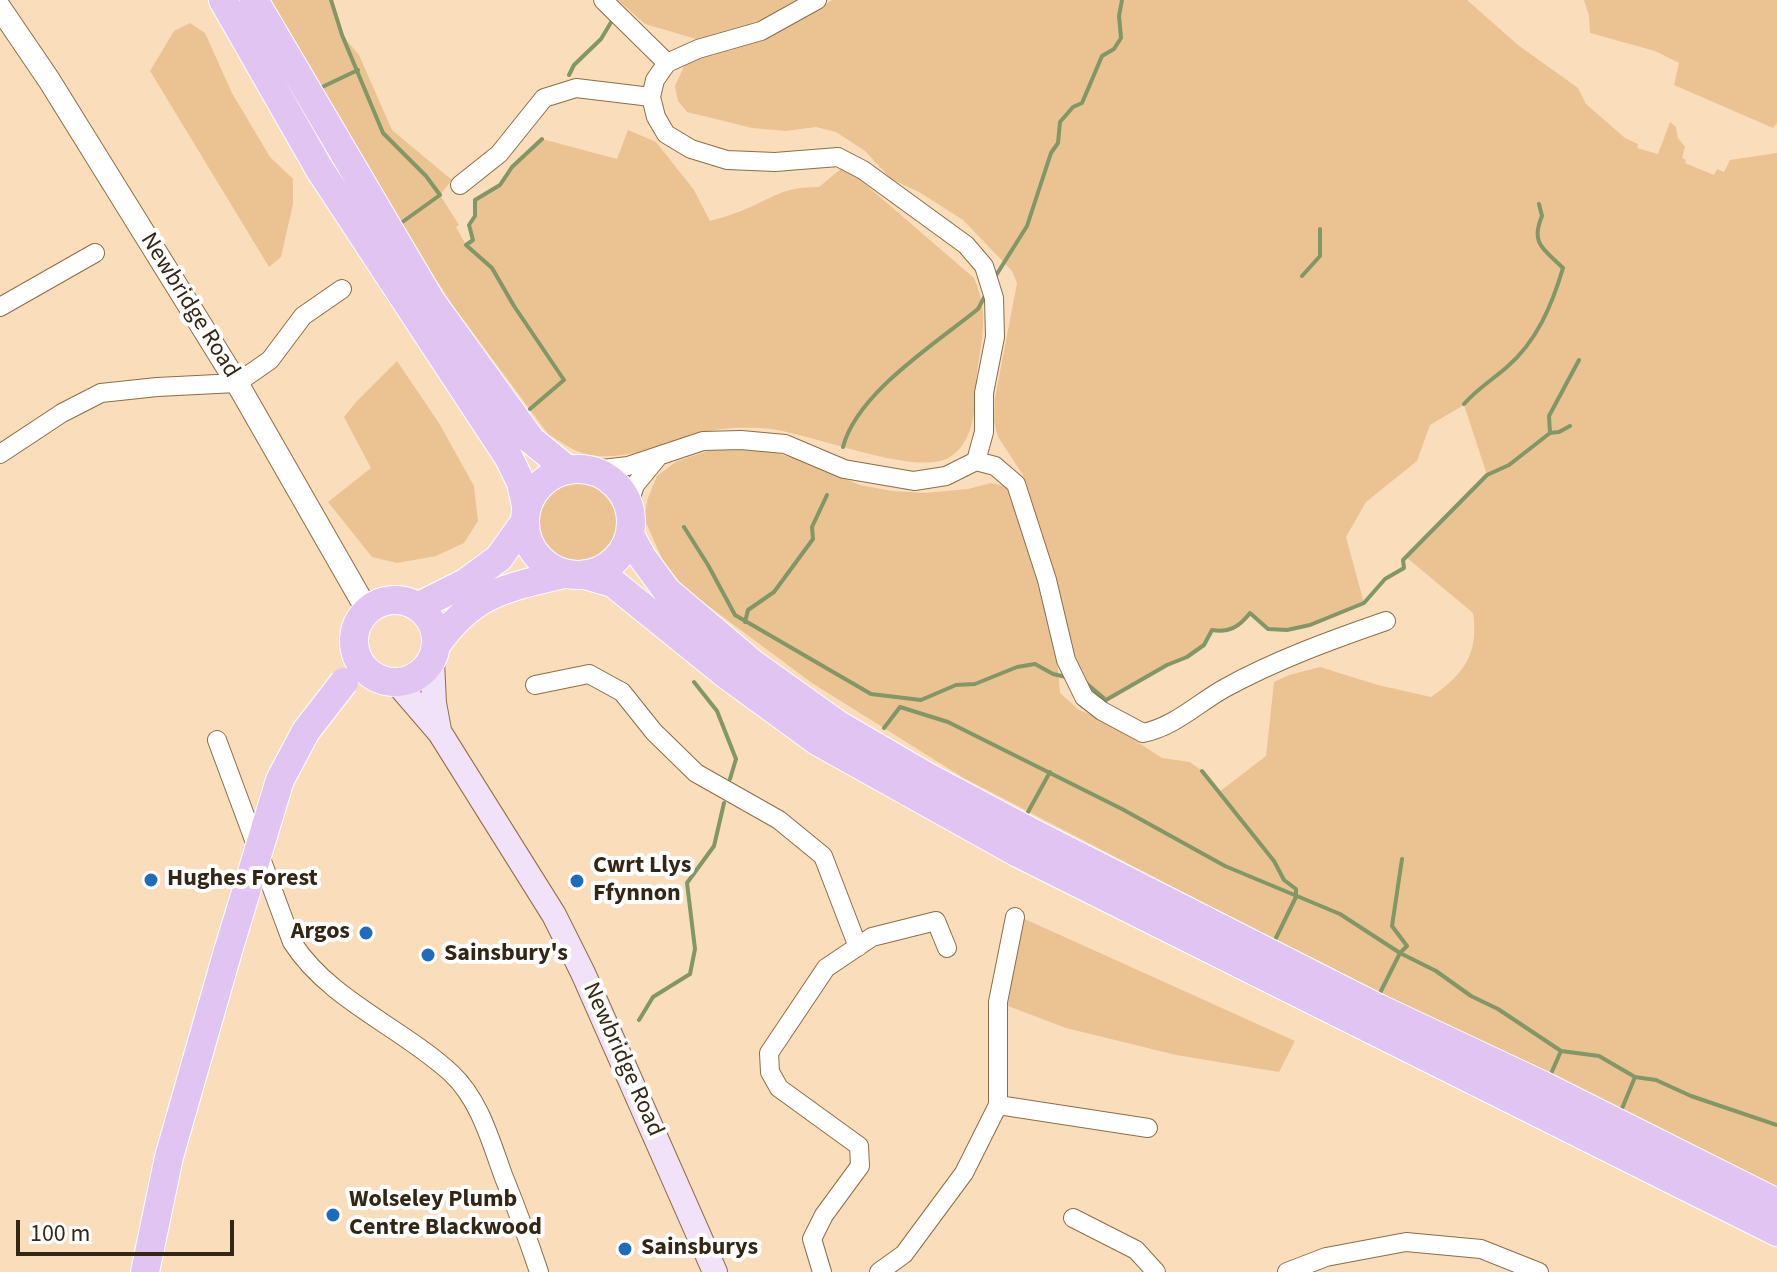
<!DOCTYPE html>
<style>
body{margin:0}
#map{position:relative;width:1777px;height:1272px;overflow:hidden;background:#fadebc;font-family:"Source Sans 3",sans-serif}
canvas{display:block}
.scale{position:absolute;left:16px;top:1220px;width:218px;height:36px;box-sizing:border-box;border:4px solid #332615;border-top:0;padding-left:10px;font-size:24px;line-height:28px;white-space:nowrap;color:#332615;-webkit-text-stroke:6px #fff;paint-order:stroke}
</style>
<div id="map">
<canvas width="1777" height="1272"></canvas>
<div class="scale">100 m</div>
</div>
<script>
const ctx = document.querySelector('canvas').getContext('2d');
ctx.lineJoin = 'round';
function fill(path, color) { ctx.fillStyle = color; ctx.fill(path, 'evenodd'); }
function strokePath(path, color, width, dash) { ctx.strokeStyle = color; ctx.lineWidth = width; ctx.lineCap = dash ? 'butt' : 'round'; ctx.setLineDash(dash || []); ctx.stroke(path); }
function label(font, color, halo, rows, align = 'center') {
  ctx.font = font + ' "Source Sans 3",sans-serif'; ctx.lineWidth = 8; ctx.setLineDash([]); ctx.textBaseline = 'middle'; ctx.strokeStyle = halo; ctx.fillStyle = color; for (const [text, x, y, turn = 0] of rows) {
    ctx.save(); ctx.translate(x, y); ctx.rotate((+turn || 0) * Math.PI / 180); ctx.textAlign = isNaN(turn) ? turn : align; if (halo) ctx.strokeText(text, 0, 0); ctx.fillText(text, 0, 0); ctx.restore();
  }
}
fill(new Path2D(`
 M 271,0 L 331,0 L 342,35 L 359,55 L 392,130 L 452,180 L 440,195 L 459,225 L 456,227 L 466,245 L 473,240 L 469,225 L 475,216 L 475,200 L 500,185 L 512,167 L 542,139 L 617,159 L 628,130 L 656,142 L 694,190 L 710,221 C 720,218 731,215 741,211 C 774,198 780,187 819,187 L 842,168 L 858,178 L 974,278 C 992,319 979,343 976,385 C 975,411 974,441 950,457 C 916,479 803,429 760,428 C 740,427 718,428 699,433 C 663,443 625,463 586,454 C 572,451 560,441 548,434 L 451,303 L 384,196 L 288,33 Z
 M 618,0 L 802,0 L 724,37 L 703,41 L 645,24 Z
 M 832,0 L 1467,0 L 1518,45 L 1578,88 L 1586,104 L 1625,138 L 1638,144 L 1637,148 L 1658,154 L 1670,122 L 1676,127 L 1678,138 L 1685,147 L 1682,158 L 1686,160 L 1685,163 L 1714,175 L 1717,169 L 1724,172 L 1730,160 L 1777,153 L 1777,1189 L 1286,946 L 962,777 L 812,683 L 684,588 L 663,561 L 644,518 L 648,498 L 657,476 L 677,461 L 717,448 L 753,447 L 798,459 L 860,485 L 892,491 L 925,493 L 968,489 L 991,483 L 1005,486 L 1015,496 L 1056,646 L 1060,693 L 1079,710 L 1104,720 L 1162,758 L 1190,762 L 1202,771 L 1219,792 L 1266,756 L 1274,682 L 1289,675 L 1320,667 L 1378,685 L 1431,697 C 1464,674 1479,654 1473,613 L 1406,557 L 1487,475 L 1464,405 L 1430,425 L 1417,461 L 1366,502 L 1346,537 L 1364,603 C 1337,613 1301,637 1270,629 C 1263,627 1256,619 1250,613 C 1239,627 1229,633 1212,630 L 1204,645 L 1187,657 L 1167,665 L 1106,700 L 1084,681 L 1068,643 L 1053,569 L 1034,507 L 1023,475 L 998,437 L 994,421 L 995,398 L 1017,283 L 1012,271 L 963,220 L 919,192 L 891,179 L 865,151 L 836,132 L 816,127 L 786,131 L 752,128 L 687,112 L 678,101 L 675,86 L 685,64 C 736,45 788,32 832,0 Z
 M 1584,0 L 1777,0 L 1777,123 L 1773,128 L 1674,85 L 1679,63 L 1655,51 L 1590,33 L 1589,16 Z
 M 190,23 L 205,33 L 232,93 L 270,157 L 293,179 L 293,204 L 281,257 L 269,267 L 150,71 L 174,31 Z
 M 397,361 L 439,423 L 474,486 L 478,521 L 464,543 L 436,556 L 397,563 L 372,557 L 328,502 L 371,468 L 344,417 L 356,402 Z
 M537 522a40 40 0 1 1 80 0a40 40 0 1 1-80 0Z
 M 1018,916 L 1295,1041 L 1279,1072 L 1176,1055 L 1066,1028 L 1008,1006 Z`), '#ebc392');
strokePath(new Path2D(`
 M 331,0 L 342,35 L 383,133 L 426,176 L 440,195 L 401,223
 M 569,75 L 574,65 L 601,39 L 613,19
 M 320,88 L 358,70
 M 1302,276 L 1320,256 L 1320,229
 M 995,277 L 1027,226 L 1051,153 L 1058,143 L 1060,122 L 1073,107 L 1082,103 L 1102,56 L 1114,49 L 1121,38 L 1119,16 L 1122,0
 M 1464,404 C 1477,389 1492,380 1507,367 C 1537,341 1552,305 1563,268 C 1544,249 1530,244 1542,216 L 1539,204
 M 530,409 L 564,380 L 514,306 L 492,268 L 466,245 L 473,240 L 469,225 L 475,216 L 475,200 L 500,185 L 512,167 L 542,139
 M 1550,433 L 1559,432 L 1570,426
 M 843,447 C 857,393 935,344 978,309 L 987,292
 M 684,527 L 708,565 L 735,615 L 871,694 L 921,700 L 956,685 L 975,684 L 1017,667 L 1035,664 L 1053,674 L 1066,677
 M 745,622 L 748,610 L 774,592 L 813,539 L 812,527 L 827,495
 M 694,682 L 717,711 L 736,759 L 730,779
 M 1086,683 L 1106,700 L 1167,665 L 1187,657 L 1204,645 L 1212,630 C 1229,633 1239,627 1250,613 L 1268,629 L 1287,630 L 1310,625 L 1364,603 L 1385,579 L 1404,568 L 1403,560 L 1487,475 L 1509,465 L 1550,433 L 1549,416 L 1579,360
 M 884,728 L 900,707 L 948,722 L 1122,809 L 1225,866 L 1340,914 L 1400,953 L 1436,971 L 1471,996 L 1498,1009 L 1561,1051 L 1599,1056 L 1635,1077 L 1656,1080 L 1691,1096 L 1777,1125
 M 1202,771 L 1274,861 L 1284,880 L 1296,889 L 1296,897 L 1275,940
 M 1028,812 L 1050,772
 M 1380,993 L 1400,953 L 1407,946 L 1392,926 L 1402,859
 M 639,1020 L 653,997 L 690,974 L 695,949 L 687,883 L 714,846 L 724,803
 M 1550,1076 L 1561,1051
 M 1621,1111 L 1635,1077`), '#819765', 4);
const minor = new Path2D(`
 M 603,0 L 667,63
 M 460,185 L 499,154 L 544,98 L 576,88 L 651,97
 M 0,307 L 95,253
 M 0,454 L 62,413 L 101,393 L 157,387 L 237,383 L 270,360 L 303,316 L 342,289
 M 976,461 L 995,466 L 1016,484 L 1047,580 L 1066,660 L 1084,697 L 1102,711 L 1143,733 C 1174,727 1198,703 1225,688 C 1276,660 1331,640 1386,621
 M 594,470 L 628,466 L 703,441 L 741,440 L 785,444 L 844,469 L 914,481 L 946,476 L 976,461 L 984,432 L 984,393 L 995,337 L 994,298 L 984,266 L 966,245 L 863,170 L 838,157 L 775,162 L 727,160 L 691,149 L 666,134 L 656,117 L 651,97 L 655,80 L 667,63 L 698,49 L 761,31 L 817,0
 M 629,503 L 635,485 L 658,457
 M 535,685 L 589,674 L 622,692 L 654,732 L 696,773 L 779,820 L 823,856 L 858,947
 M 217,740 L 292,942 C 329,1000 401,1027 451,1073 C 479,1099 490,1139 503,1175 C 516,1207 528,1239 539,1272
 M 998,1105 L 1148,1128
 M 1073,1218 L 1136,1250 L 1156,1272
 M 822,1272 L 812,1239 L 824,1215 L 860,1166 L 859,1146 L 779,1088 L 770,1072 L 769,1053 L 826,968 L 872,937 L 936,921 L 947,948
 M 879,1272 L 904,1254 L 964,1173 L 998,1105 L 998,1002 L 1015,917
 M 1287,1272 L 1326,1257 L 1406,1242 L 1481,1249 L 1539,1272`);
const tertiary = new Path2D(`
 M 0,8 L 49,80 L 237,383 L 367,610`);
const secondary = new Path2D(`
 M 432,661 L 434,703 L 439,730
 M 397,683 L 440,733 L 554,915 L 583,973 L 715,1272`);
const primary = new Path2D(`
 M 223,0 L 320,170 L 509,458 L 521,483 L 526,506
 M 254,0 L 431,301 L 531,440 L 568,470
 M525 522a53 53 0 1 1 106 0a53 53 0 1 1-106 0Z
 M 630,535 L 642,557 L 667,591 L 753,664 L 837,724 L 926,776 L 1033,833 L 1376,1007 L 1542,1085 L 1777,1203
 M 585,575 L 613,583 L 728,676 L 817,741 L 1016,852 L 1777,1232
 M354 641a41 41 0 1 1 82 0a41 41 0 1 1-82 0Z
 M 419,606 L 465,583 L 499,558 L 524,523
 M 437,644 C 473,593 505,588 564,574
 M 145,1272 L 169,1157 L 228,951`);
strokePath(minor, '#8c6d45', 20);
strokePath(tertiary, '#8c6d45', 24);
strokePath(secondary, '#8c6d45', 26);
strokePath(primary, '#fff', 30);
strokePath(minor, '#fff', 18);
strokePath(tertiary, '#fff', 22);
strokePath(secondary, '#f1e2f9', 24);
strokePath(primary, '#e2c4f3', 28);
const primaryBridge = new Path2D(`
 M 228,951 L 280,780 L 306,731 L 344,682`);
strokePath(primaryBridge, '#fff', 30, []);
strokePath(primaryBridge, '#e2c4f3', 28);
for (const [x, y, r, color] of [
 [151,880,8,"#1e6dbc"],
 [577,881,8,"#1e6dbc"],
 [366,933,8,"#1e6dbc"],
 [428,955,8,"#1e6dbc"],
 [333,1215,8,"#1e6dbc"],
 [625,1249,8,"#1e6dbc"]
]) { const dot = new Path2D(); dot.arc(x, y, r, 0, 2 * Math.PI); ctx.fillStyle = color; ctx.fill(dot); strokePath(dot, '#fff', 3); }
label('24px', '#332615', '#fff', [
 ["Newbridge Road",189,306,58],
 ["Newbridge Road",622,1060,66]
]);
label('bold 24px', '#332615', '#fff', [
 ["Cwrt Llys",593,867],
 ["Ffynnon",593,895],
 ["Hughes Forest",167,880],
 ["Argos",350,933,"right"],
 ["Sainsbury's",444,955],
 ["Wolseley Plumb",349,1201],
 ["Centre Blackwood",349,1229],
 ["Sainsburys",641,1249]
], 'left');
</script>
